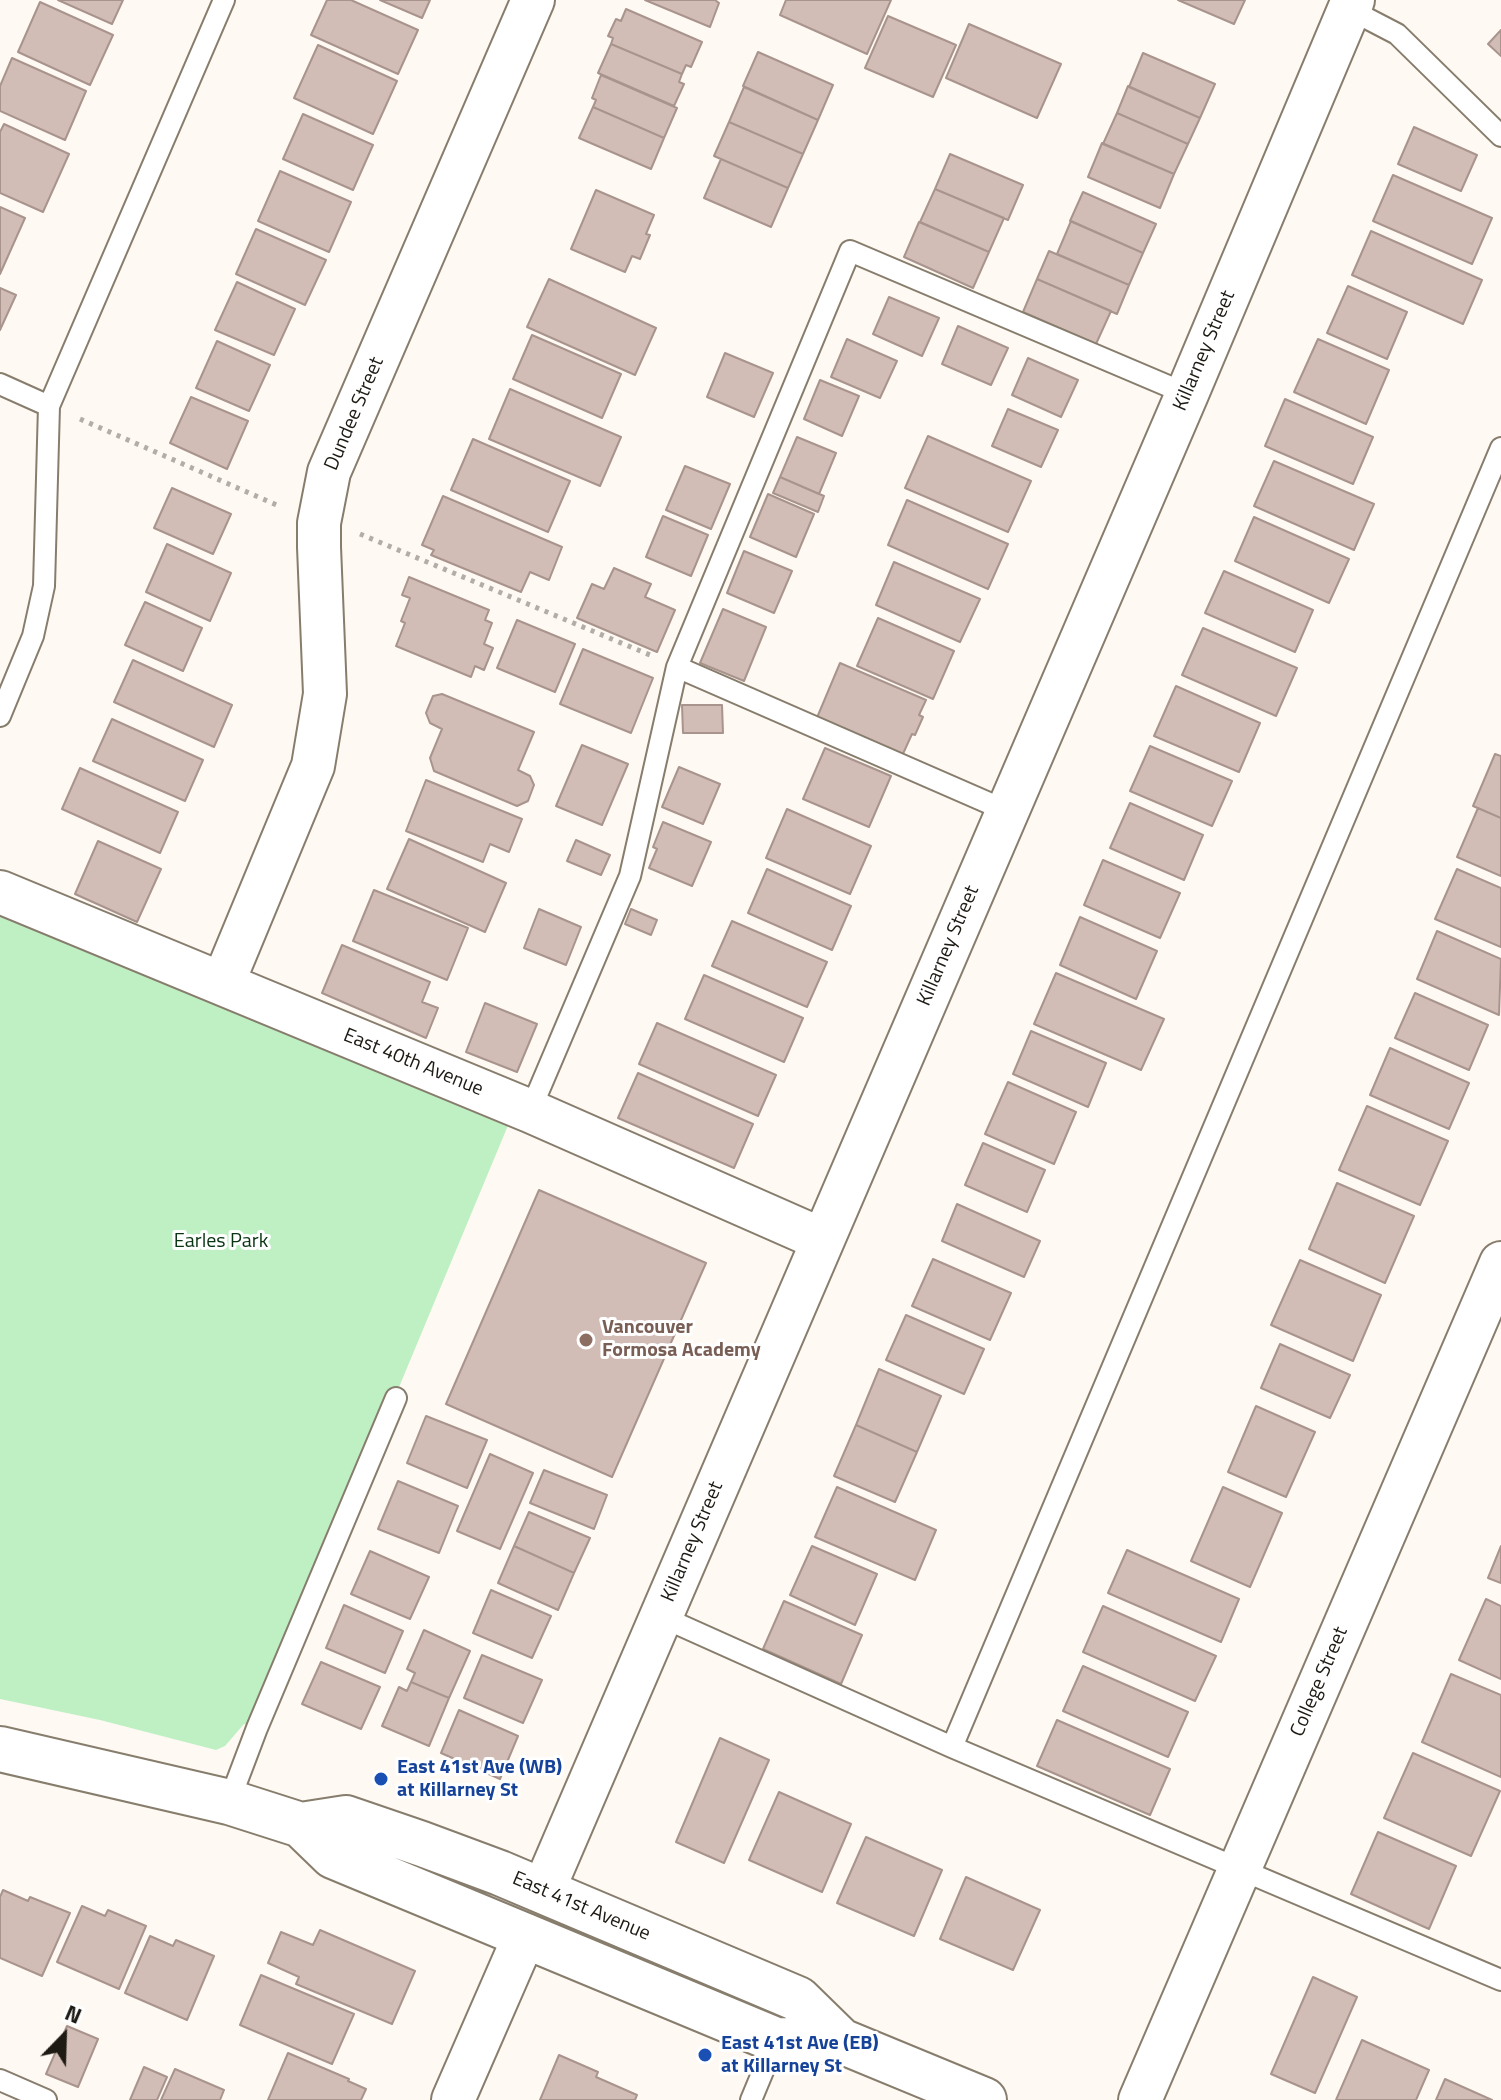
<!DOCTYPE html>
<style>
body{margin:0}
#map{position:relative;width:1501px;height:2100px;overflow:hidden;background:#fef9f2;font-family:"Titillium Web",sans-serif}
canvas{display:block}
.north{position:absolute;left:24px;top:1996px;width:80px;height:80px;-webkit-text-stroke:6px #fff;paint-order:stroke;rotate:23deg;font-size:22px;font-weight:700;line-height:32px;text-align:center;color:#1d1913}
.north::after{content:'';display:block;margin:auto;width:28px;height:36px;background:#1d1913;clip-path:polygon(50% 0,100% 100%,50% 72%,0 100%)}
</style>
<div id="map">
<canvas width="1501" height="2100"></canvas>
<div class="north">N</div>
</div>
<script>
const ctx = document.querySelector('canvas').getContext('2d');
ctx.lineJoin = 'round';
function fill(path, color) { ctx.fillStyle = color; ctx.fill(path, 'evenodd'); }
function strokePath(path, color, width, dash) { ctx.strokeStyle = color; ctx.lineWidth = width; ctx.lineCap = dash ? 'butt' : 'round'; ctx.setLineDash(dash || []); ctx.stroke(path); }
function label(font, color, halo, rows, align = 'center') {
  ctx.font = font + ' "Titillium Web",sans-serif'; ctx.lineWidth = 6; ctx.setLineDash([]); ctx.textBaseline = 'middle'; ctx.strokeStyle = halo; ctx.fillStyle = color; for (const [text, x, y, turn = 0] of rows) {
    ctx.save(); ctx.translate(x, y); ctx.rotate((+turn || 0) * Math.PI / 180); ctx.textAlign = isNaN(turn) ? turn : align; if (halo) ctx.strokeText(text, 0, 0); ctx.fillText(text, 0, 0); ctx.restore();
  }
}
fill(new Path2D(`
 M 0,910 L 509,1123 L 257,1728 L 244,1724 L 225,1746 L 216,1750 L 100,1720 L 0,1699 Z`), '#bff0c4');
const building = new Path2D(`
 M 58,0 L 123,0 L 112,24 Z
 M 327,0 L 351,0 L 418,30 L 398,74 L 311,35 Z
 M 380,0 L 430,0 L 422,18 Z
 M 645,0 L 715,0 L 719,3 L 710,27 Z
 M 786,0 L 891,0 L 867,54 L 780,15 Z
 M 1178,0 L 1245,0 L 1234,24 Z
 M 40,2 L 113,35 L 90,85 L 18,52 Z
 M 626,9 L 702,42 L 691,67 L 686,65 L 682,74 L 611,44 L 613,38 L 608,36 L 616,19 L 621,21 Z
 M 888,16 L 956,45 L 933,97 L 865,68 Z
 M 969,24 L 1061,64 L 1037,118 L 946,78 Z
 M 1501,30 L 1501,56 L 1488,44 Z
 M 611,44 L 682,74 L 679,82 L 684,84 L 674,106 L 598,73 Z
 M 318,45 L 397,81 L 373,134 L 294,98 Z
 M 758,52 L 833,85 L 818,120 L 743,86 Z
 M 1143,53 L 1215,84 L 1200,118 L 1129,87 Z
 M 12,58 L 86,91 L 65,140 L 0,111 L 0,86 Z
 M 601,75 L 677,108 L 664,138 L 593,107 L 596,100 L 592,98 Z
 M 1128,86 L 1200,118 L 1188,144 L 1117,113 Z
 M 744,87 L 818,120 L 803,154 L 729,122 Z
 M 593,107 L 664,138 L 651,169 L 579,138 Z
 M 1117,113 L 1188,144 L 1174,174 L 1103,144 Z
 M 303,114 L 373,145 L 353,190 L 283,159 Z
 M 729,122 L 803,154 L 788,188 L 714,156 Z
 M 4,124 L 69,154 L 43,212 L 0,193 L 0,132 Z
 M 1414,127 L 1477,155 L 1461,191 L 1398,164 Z
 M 1102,143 L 1174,174 L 1160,208 L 1088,177 Z
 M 950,154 L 1023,185 L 1008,220 L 935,189 Z
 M 721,159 L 788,188 L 771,227 L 704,198 Z
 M 280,171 L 351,202 L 329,252 L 258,221 Z
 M 1393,175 L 1492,218 L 1472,264 L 1373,221 Z
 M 935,189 L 1004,218 L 989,252 L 920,222 Z
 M 596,190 L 654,215 L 646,234 L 650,235 L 640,259 L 632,256 L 625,272 L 571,249 Z
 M 1083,192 L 1156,224 L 1143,253 L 1070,221 Z
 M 0,207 L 25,218 L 0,274 Z
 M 1071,221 L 1143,253 L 1129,285 L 1057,254 Z
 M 919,222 L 989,252 L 973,288 L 904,257 Z
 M 256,229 L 326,260 L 305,305 L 236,274 Z
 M 1371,231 L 1482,280 L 1463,324 L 1352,275 Z
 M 1049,251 L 1129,285 L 1117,314 L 1037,279 Z
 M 549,279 L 656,328 L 635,375 L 527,327 Z
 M 1037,279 L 1111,311 L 1096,344 L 1023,312 Z
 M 237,282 L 295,309 L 274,355 L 215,330 Z
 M 1348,286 L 1407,312 L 1387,359 L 1327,333 Z
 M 0,288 L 16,295 L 0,330 Z
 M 889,297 L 939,318 L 922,356 L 873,334 Z
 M 958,326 L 1008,348 L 991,385 L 942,364 Z
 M 532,335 L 621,374 L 602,418 L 513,379 Z
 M 847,339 L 897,361 L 880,398 L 831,377 Z
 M 1318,339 L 1389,370 L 1366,424 L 1294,392 Z
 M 217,341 L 270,365 L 249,411 L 196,388 Z
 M 725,353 L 773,373 L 754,417 L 707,397 Z
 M 1028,358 L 1078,380 L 1061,417 L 1012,395 Z
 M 820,380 L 859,396 L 842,436 L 804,419 Z
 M 510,389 L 621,437 L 600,486 L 489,439 Z
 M 191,397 L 248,421 L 227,469 L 170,443 Z
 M 1285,399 L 1373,437 L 1353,484 L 1265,446 Z
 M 1008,409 L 1058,430 L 1041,467 L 992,446 Z
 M 928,436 L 1031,481 L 1008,532 L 905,488 Z
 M 797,437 L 836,453 L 819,494 L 780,477 Z
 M 473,439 L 570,481 L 548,532 L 451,490 Z
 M 1274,461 L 1374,504 L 1354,550 L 1254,506 Z
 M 685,466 L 730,484 L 711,529 L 666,510 Z
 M 780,477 L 824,496 L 818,512 L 773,493 Z
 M 172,488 L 231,514 L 213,554 L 154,528 Z
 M 768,494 L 814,514 L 796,557 L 750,537 Z
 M 443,496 L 562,547 L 549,580 L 530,572 L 521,592 L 431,555 L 434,550 L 422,545 Z
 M 907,500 L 1008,544 L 988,589 L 888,545 Z
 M 663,516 L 708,535 L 691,576 L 646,557 Z
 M 1254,517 L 1349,559 L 1329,603 L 1235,561 Z
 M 167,544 L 231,573 L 210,621 L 146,592 Z
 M 744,551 L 792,571 L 774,613 L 727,593 Z
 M 894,562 L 980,599 L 960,642 L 876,605 Z
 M 614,568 L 651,584 L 645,597 L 675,610 L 657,652 L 577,618 L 592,584 L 604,589 Z
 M 1224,571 L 1313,610 L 1295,652 L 1205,613 Z
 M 409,577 L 489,610 L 485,620 L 492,623 L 484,644 L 493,648 L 484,670 L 475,666 L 471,677 L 396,646 L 405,623 L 401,621 L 410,598 L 402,595 Z
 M 145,602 L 202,628 L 183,671 L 125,645 Z
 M 723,609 L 766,627 L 744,681 L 700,663 Z
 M 878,618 L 954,651 L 933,699 L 857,666 Z
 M 517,620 L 575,644 L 555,692 L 497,668 Z
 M 1203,628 L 1297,668 L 1276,716 L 1182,675 Z
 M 583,649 L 653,678 L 631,733 L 560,704 Z
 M 133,660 L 232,705 L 214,747 L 114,702 Z
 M 840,663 L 926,700 L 919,715 L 923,717 L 915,735 L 912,734 L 902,756 L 816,720 Z
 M 1176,686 L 1260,723 L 1239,772 L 1154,736 Z
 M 442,694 L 534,732 L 518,770 L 530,776 L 534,785 L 528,801 L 517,806 L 434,771 L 430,758 L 442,729 L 430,723 L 426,713 L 433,696 Z
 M 682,705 L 722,705 L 723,733 L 683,733 Z
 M 112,719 L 203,760 L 185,801 L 93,761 Z
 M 582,745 L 628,764 L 602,825 L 556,806 Z
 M 1150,746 L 1232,781 L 1212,826 L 1130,791 Z
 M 825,748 L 891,776 L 869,827 L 803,799 Z
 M 1495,754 L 1501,756 L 1501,818 L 1473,806 Z
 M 679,767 L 720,784 L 703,824 L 662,807 Z
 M 80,768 L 178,812 L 160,853 L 62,809 Z
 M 426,780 L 522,819 L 509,852 L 490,844 L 483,862 L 406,831 Z
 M 1130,803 L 1203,835 L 1184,880 L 1110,848 Z
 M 1478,808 L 1501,818 L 1501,876 L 1457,857 Z
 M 787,809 L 871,846 L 850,894 L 766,858 Z
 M 663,822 L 711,842 L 692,886 L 649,868 L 657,849 L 653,847 Z
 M 409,839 L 506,883 L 485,932 L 387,889 Z
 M 576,840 L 610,855 L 601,875 L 567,861 Z
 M 98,841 L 161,869 L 137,922 L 75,894 Z
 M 1103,860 L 1180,893 L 1160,938 L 1084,905 Z
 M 767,869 L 851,906 L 832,950 L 748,913 Z
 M 1457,869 L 1501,888 L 1501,947 L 1435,919 Z
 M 374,890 L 468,928 L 447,980 L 353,941 Z
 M 539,909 L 581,927 L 566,965 L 524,948 Z
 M 631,909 L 657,920 L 651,935 L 625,924 Z
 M 1080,917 L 1157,951 L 1136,999 L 1060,965 Z
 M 732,921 L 827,962 L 807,1007 L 712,966 Z
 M 1437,931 L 1501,959 L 1499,1015 L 1417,979 Z
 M 342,945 L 430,982 L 422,1002 L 438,1008 L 426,1038 L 322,993 Z
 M 1056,973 L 1164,1019 L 1141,1070 L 1034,1024 Z
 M 704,975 L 803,1018 L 784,1062 L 685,1019 Z
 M 1415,993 L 1488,1025 L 1469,1070 L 1395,1038 Z
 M 485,1003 L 537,1024 L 517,1072 L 466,1052 Z
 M 657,1023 L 776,1075 L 758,1116 L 639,1064 Z
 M 1031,1031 L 1106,1063 L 1088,1107 L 1013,1074 Z
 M 1390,1048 L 1469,1083 L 1449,1129 L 1370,1095 Z
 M 638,1073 L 753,1124 L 734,1168 L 618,1118 Z
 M 1008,1082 L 1076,1112 L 1054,1164 L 985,1134 Z
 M 1367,1106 L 1448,1141 L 1420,1205 L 1339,1170 Z
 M 983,1143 L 1045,1170 L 1027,1212 L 965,1185 Z
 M 1337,1183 L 1414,1216 L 1385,1283 L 1309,1249 Z
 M 539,1190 L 706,1263 L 612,1477 L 446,1404 Z
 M 957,1204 L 1040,1241 L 1024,1277 L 942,1241 Z
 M 933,1259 L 1011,1293 L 990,1340 L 912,1306 Z
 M 1300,1260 L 1381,1295 L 1353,1361 L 1271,1325 Z
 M 906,1315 L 984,1349 L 964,1394 L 886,1360 Z
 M 1280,1344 L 1350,1375 L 1330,1418 L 1261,1388 Z
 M 879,1369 L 941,1396 L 917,1452 L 856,1425 Z
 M 1256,1406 L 1315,1432 L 1286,1497 L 1228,1472 Z
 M 426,1416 L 487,1440 L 467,1488 L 407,1463 Z
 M 856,1425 L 917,1452 L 895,1502 L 834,1476 Z
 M 490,1454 L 533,1473 L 500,1549 L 457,1531 Z
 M 544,1470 L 607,1495 L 594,1529 L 530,1503 Z
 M 398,1481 L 458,1506 L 439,1553 L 378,1529 Z
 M 837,1487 L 936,1530 L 915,1580 L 815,1537 Z
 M 1223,1487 L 1282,1513 L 1250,1587 L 1191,1561 Z
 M 529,1512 L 590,1538 L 574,1573 L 514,1546 Z
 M 514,1546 L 574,1573 L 558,1610 L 498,1583 Z
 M 812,1546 L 877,1574 L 855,1625 L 790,1595 Z
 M 1501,1546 L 1501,1583 L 1488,1578 Z
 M 1127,1550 L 1239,1599 L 1221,1642 L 1108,1593 Z
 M 370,1551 L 429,1577 L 410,1619 L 351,1594 Z
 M 491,1590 L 551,1616 L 532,1658 L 473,1633 Z
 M 1486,1599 L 1501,1606 L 1501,1679 L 1459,1660 Z
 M 784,1601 L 862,1635 L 841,1684 L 763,1649 Z
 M 344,1605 L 403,1631 L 385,1673 L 326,1648 Z
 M 1103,1606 L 1216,1656 L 1195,1701 L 1083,1652 Z
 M 424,1630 L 470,1651 L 449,1698 L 411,1682 L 415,1673 L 407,1669 Z
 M 482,1655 L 542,1680 L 523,1723 L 464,1698 Z
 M 321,1662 L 380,1687 L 361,1729 L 302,1704 Z
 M 1083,1666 L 1188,1712 L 1168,1757 L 1063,1711 Z
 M 1451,1674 L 1501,1695 L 1501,1777 L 1422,1742 Z
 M 411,1682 L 449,1698 L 429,1746 L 382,1726 L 399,1687 L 407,1691 Z
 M 459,1710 L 518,1736 L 500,1779 L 441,1753 Z
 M 1057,1720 L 1170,1769 L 1150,1815 L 1037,1766 Z
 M 720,1738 L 769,1760 L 724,1863 L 676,1842 Z
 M 1413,1753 L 1500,1791 L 1471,1856 L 1384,1818 Z
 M 779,1792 L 851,1824 L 822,1892 L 749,1860 Z
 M 1378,1832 L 1456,1866 L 1429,1929 L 1351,1894 Z
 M 866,1837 L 942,1870 L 914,1936 L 837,1903 Z
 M 966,1877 L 1040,1910 L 1013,1970 L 940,1939 Z
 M 3,1890 L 28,1901 L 30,1897 L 70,1913 L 42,1976 L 0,1958 L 0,1897 Z
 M 82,1906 L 105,1916 L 108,1910 L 146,1926 L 119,1989 L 57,1962 Z
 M 320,1930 L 415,1971 L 392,2024 L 296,1984 L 299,1977 L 268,1963 L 281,1932 L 313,1945 Z
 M 150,1936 L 173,1946 L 176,1940 L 214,1956 L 187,2020 L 125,1993 Z
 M 261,1975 L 354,2014 L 332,2064 L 240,2025 Z
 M 1313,1977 L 1357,1997 L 1315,2093 L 1271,2074 Z
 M 67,2026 L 98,2039 L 78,2087 L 46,2074 Z
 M 1362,2040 L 1429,2070 L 1416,2100 L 1336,2100 Z
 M 288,2053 L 349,2079 L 348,2081 L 366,2089 L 361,2100 L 268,2100 Z
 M 559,2055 L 598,2072 L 596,2077 L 637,2095 L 635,2100 L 540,2100 Z
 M 144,2067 L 167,2077 L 157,2100 L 130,2100 Z
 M 175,2069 L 224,2090 L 220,2100 L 161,2100 Z
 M 1445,2079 L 1492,2100 L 1436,2100 Z`);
fill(building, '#d2bdb6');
strokePath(building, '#a8948d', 2);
const lane = new Path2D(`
 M 1349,9 L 1397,34 L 1501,136
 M 0,384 L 49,406
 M 677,667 L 1007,811
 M 0,716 L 33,636 L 44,586 L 49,406 L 224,0
 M 530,1111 L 630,876 L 677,667 L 850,251 L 1187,394
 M 662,1617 L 952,1747 L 1501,1980
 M 952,1747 L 1501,448
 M 229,1802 L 257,1728 L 396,1398
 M 0,2080 L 46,2100
 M 751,2100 L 776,2040`);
const street = new Path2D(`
 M 0,892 L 530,1111 L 823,1240
 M 223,983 L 313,766 L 325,694 L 319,547 L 319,523 L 329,472 L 533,0
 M 543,1891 L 1187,394 L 1353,0
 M 453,2100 L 525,1935
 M 1140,2100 L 1501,1263`);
const secondary = new Path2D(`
 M 0,1749 L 229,1802 L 301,1825 L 346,1818 L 422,1844 L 500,1873 L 798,1999 L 841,2041
 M 301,1825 L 333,1856 L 776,2040 L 841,2041 L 984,2100`);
strokePath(lane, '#877d6d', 24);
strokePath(street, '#877d6d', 46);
strokePath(secondary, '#877d6d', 48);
strokePath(new Path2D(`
 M 80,419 L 279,506
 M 360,534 L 650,655`), '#b2ada7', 5, [4, 6]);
strokePath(lane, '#fff', 20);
strokePath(street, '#fff', 42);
strokePath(secondary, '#fff', 44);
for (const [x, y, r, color] of [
 [586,1340,8,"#8d6e63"],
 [381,1779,8,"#1a4fb4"],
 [705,2055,8,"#1a4fb4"]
]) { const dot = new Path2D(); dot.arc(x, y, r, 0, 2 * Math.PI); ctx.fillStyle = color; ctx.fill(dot); strokePath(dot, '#fff', 3); }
label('20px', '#1d1913', '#fff', [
 ["Killarney Street",1205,351,-67],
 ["Dundee Street",355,414,-67],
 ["Killarney Street",949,946,-67],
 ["East 40th Avenue",413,1063,22],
 ["Killarney Street",693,1542,-67],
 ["College Street",1320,1682,-67],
 ["East 41st Avenue",581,1907,23]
]);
label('20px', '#083412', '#fff', [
 ["Earles Park",221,1242]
]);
label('bold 20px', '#785e54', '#fff', [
 ["Vancouver",602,1328],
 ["Formosa Academy",602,1351]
], 'left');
label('bold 20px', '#164399', '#fff', [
 ["East 41st Ave (WB)",397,1768],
 ["at Killarney St",397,1791],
 ["East 41st Ave (EB)",721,2044],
 ["at Killarney St",721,2067]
], 'left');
</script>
